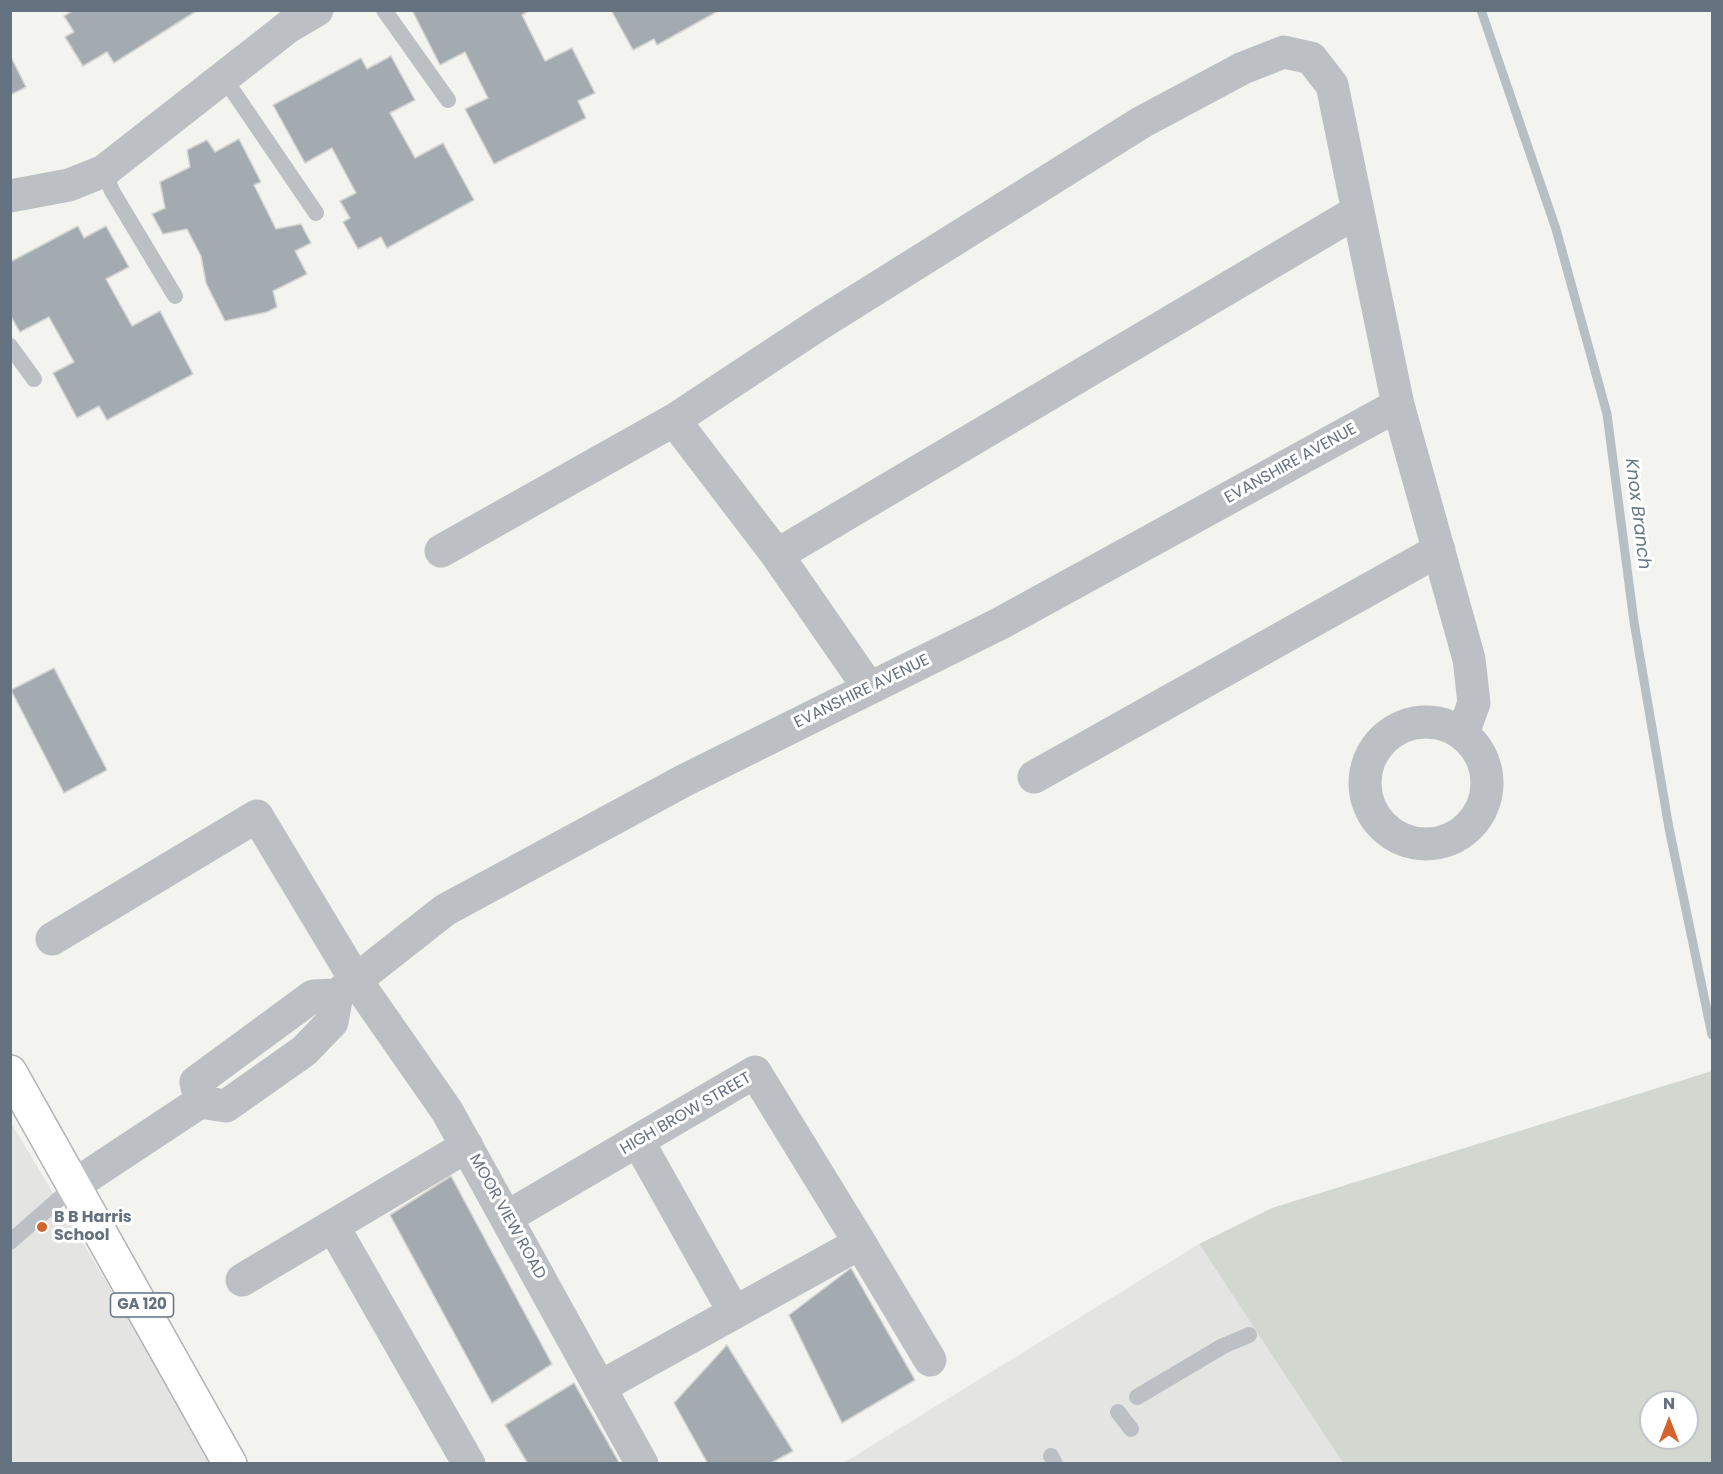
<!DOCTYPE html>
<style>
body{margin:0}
#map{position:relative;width:1723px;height:1474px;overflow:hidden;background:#f3f3ef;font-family:Poppins,sans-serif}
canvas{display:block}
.frame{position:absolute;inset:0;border:12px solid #64717f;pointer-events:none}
.north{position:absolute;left:1639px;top:1390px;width:60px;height:60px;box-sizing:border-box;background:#fff;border:2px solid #c1c6cc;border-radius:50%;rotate:0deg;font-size:16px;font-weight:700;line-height:24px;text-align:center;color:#64717f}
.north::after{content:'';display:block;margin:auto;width:21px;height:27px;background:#d6622c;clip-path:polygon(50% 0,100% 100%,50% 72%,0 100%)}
</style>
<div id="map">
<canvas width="1723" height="1474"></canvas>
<div class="frame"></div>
<div class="north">N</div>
</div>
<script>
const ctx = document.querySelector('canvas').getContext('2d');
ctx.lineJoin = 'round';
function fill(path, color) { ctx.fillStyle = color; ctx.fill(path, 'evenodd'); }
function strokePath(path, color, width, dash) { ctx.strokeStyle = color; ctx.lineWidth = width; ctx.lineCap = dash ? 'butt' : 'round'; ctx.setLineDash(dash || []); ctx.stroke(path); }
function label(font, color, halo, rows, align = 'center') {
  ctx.font = font + ' Poppins,sans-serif'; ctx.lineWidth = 6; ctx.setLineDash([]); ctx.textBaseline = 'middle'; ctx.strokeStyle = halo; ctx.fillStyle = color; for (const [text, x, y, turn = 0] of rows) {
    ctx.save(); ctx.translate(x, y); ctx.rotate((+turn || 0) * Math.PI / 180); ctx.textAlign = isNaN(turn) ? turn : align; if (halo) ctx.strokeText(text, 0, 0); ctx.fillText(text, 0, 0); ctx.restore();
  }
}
fill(new Path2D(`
 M 10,1121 L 137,1333 L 222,1463 L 11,1463 Z
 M 1199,1244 L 1343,1463 L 842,1464 Z`), '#e4e5e3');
fill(new Path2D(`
 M 1712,1071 L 1712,1463 L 1343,1463 L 1199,1244 L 1272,1208 ZM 1651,1402 L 1687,1402 L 1687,1438 L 1651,1438 Z`), '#d2d8cf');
strokePath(new Path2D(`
 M 1481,10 L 1556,229 L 1607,414 L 1634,622 L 1669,828 L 1712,1035`), '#b5bfc4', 9);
const building = new Path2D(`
 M 74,10 L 198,10 L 114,63 L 107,52 L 83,66 L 65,37 L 74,32 L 64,16 Z
 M 412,10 L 530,10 L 522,15 L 545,61 L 572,48 L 595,93 L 578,101 L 586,118 L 494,164 L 465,109 L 488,98 L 465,52 L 440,65 Z
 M 611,10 L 720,10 L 657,45 L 654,39 L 633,50 Z
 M 10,55 L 26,87 L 10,95 Z
 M 391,56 L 415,100 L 390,113 L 415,158 L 443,143 L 474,200 L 387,248 L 381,237 L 358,249 L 343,222 L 350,218 L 340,201 L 356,193 L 332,148 L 305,163 L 273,105 L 361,58 L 367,69 Z
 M 239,139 L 261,182 L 254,185 L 276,229 L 301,224 L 311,243 L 295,251 L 307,274 L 273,291 L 277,307 L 267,312 L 225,321 L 206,283 L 201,256 L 187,229 L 163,234 L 152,214 L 165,208 L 160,182 L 190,167 L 187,150 L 207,140 L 215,152 Z
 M 78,226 L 84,238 L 106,226 L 129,267 L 106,279 L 132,326 L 160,311 L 193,374 L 107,420 L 99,406 L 77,418 L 53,373 L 74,362 L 49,317 L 20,332 L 10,315 L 10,262 Z
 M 54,668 L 107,770 L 64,793 L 11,690 Z
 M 451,1176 L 552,1364 L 492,1403 L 390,1215 Z
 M 851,1268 L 915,1380 L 842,1423 L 789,1315 Z
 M 727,1345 L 793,1451 L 769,1464 L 708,1464 L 674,1403 Z
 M 574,1383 L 620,1464 L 528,1464 L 505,1425 Z`);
fill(building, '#a3aab0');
strokePath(building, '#d4d4d2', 1.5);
const primary = new Path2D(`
 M 10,1072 L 230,1464`);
strokePath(primary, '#b0b3b7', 36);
strokePath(new Path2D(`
 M 384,10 L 448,100
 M 224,78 L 316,213
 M 104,171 L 112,191 L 175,296
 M 10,346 L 34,379
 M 10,1242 L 76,1184
 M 1137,1397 L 1223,1346 L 1249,1335
 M 1118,1412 L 1131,1429
 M 1051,1456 L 1055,1464`), '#bcbfc3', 16);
strokePath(new Path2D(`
 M 10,196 L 69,185 L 104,171 L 288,27 L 317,10
 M 674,420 L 821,323 L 1142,122 L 1243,68 L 1284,52 L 1311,58 L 1332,85 L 1398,405 L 1469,659 L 1474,703 L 1463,733
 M 441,551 L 674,420 L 777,555 L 869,688
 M 777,555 L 1358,211
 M1365 783a61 61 0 1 1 122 0a61 61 0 1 1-122 0Z
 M 1034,777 L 1439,550
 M 52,939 L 257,816 L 355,979 L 447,1111 L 642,1464
 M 337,995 L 445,910 L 685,780 L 1001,623 L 1398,405
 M 638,1141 L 734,1312
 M 76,1184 L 200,1102 L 226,1106 L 304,1051 L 332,1022 L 337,995 L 313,996 L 196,1082 L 200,1102
 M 507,1217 L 755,1072 L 860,1243
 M 333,1226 L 469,1464
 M 242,1280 L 467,1146
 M 602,1386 L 860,1243 L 930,1360`), '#bcbfc3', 33);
strokePath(primary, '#fff', 33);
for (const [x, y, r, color] of [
 [42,1227,6,"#d6622c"]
]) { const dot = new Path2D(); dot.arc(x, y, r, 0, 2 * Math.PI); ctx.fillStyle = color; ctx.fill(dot); strokePath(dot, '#fff', 2); }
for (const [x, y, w] of [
 [142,1305,63]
]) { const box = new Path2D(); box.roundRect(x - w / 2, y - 12, w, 24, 4.5); ctx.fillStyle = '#fff'; ctx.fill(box); strokePath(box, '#64717f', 1.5); }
label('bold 15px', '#64717f', null, [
 ["GA 120",142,1305]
]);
label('16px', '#64717f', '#fff', [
 ["EVANSHIRE AVENUE",1291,464,-29],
 ["EVANSHIRE AVENUE",862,692,-26],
 ["HIGH BROW STREET",686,1114,-30],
 ["MOOR VIEW ROAD",507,1217,61]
]);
label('bold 16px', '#64717f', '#fff', [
 ["B B Harris",54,1218],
 ["School",54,1236]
], 'left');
label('italic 18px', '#657983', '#fff', [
 ["Knox Branch",1637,514,83]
]);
</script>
